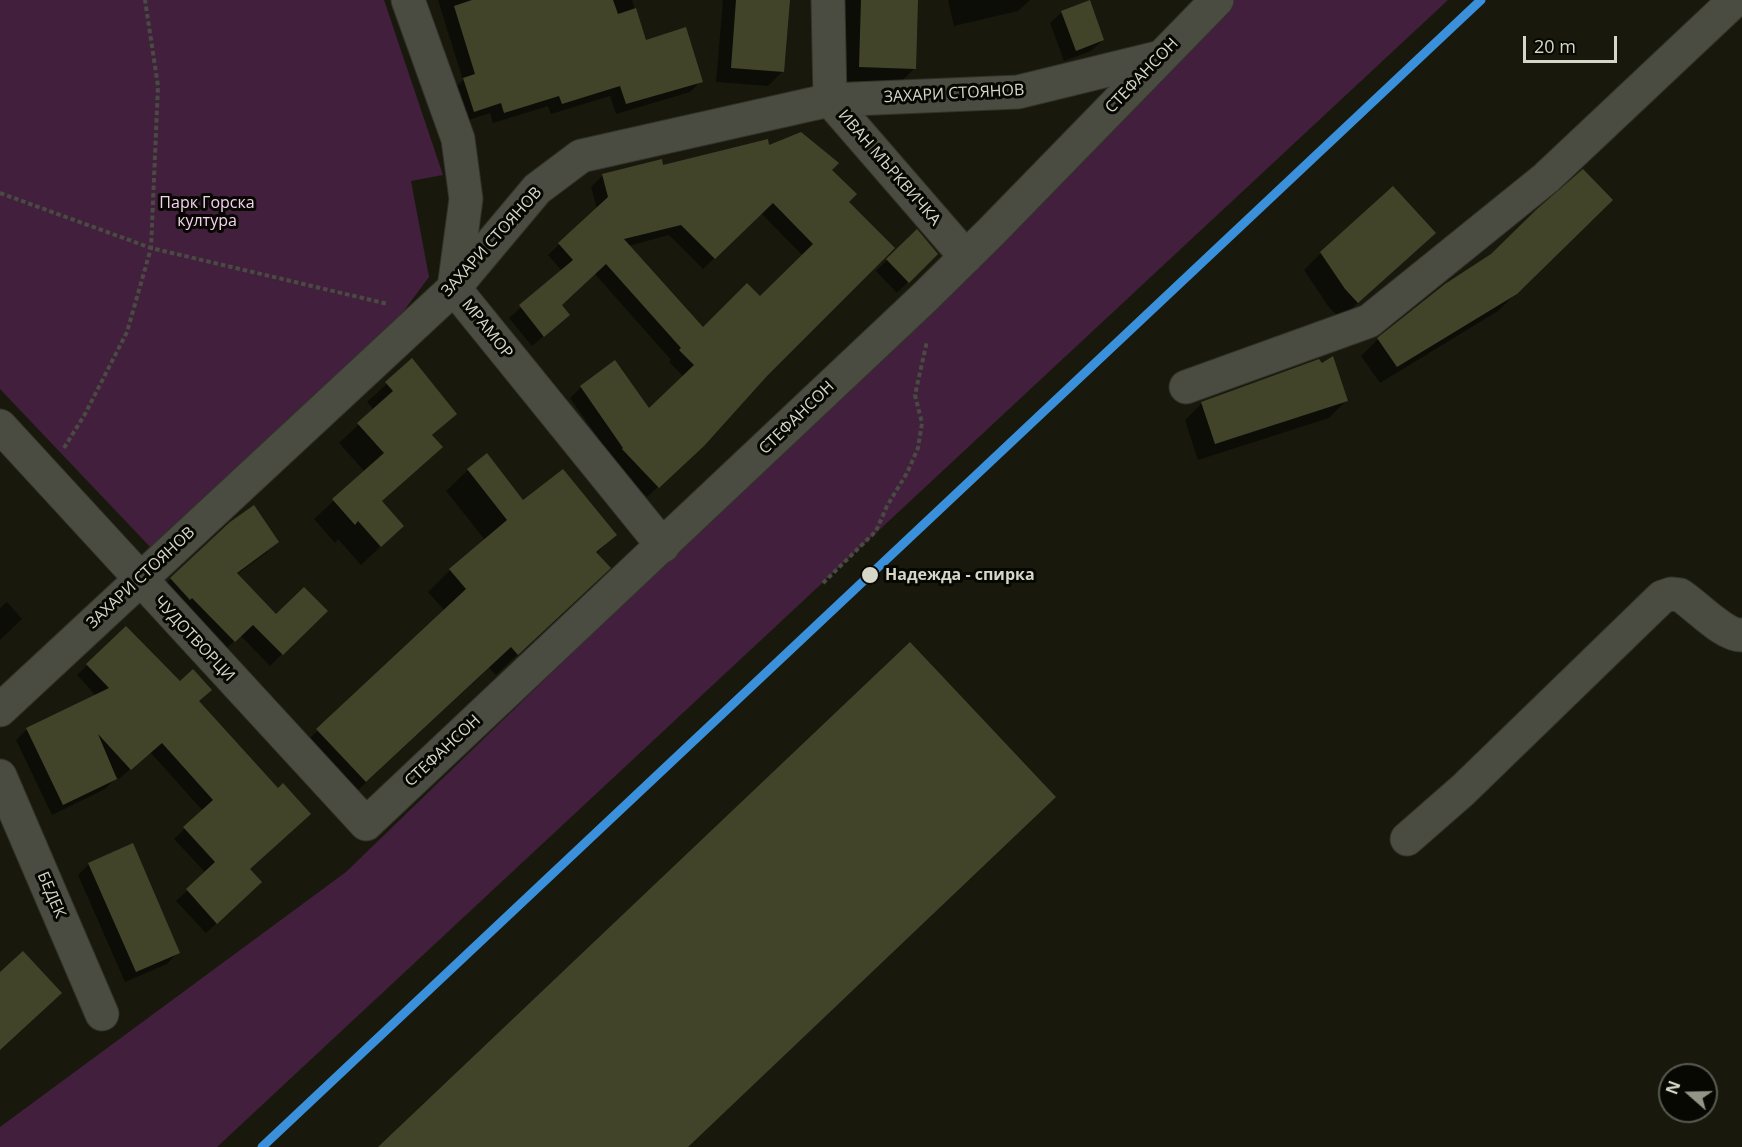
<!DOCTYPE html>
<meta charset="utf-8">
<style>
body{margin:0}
#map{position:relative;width:1742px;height:1147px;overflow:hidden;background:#18190c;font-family:"Open Sans",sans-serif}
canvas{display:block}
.north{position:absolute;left:1658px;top:1063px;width:60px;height:60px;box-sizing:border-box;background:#070802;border:2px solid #595b52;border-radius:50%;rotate:290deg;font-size:16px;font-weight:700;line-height:24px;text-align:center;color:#d5d8c9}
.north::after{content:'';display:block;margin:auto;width:21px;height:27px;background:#939587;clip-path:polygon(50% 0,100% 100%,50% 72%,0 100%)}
.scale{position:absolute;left:1523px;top:36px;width:94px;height:27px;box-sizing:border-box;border:3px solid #d5d8c9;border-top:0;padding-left:8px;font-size:18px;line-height:21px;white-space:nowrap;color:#d5d8c9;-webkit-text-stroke:4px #070802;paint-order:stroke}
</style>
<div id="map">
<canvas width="1742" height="1147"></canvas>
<div class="north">N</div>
<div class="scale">20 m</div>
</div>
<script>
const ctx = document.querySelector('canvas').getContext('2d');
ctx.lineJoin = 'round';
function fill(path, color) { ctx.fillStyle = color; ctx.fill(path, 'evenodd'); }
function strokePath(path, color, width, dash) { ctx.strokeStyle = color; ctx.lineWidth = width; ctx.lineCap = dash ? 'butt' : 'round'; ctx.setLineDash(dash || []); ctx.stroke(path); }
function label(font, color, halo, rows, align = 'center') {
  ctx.font = font + ' "Open Sans",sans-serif'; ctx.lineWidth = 6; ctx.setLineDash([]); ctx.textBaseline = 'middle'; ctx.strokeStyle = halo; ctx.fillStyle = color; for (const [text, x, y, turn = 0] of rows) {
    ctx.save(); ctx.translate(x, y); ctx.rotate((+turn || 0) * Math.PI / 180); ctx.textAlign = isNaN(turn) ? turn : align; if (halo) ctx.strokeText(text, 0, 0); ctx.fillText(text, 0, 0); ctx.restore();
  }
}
fill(new Path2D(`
 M 0,0 L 384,0 L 443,175 L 411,181 L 429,277 L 394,324 L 152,549 L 0,389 Z
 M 1231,0 L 1448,0 L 217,1147 L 0,1147 L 0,1127 L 346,872 L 917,319 Z`), '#421f3d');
fill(new Path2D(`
 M 438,0 L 632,0 L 645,42 L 701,81 L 690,92 L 616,114 L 610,96 L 551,114 L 548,106 L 493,123 L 490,113 L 463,122 L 453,90 L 463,80 Z
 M 723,0 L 788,0 L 783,71 L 768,86 L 716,82 Z
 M 836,0 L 916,0 L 914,69 L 888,95 L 833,93 Z
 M 948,0 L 1030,0 L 1018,11 L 954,26 Z
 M 1062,12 L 1103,40 L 1091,51 L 1064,61 L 1050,23 Z
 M 768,147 L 830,170 L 847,202 L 766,375 L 691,457 L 647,497 L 612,461 L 613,459 L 570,398 L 581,387 L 649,411 L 684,377 L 669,362 L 671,360 L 595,274 L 560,305 L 568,315 L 532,346 L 509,318 L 562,271 L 548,255 L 597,209 L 591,187 L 602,176 L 661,161 L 662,167 ZM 761,213 L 803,256 L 760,298 L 703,329 L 628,246 L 669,235 L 703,269 Z
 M 1611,200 L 1498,311 L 1380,383 L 1361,356 L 1378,339 Z
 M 917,231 L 936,254 L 897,293 L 876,271 Z
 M 1417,249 L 1340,319 L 1328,306 L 1304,270 L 1321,253 Z
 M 412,361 L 455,414 L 431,437 L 441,447 L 381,502 L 402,526 L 361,565 L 338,539 L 335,543 L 314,519 L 365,472 L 339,443 L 374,410 L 367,402 Z
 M 1346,401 L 1329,418 L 1198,460 L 1185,420 L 1202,403 Z
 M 468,470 L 523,502 L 615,535 L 596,554 L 587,589 L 496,675 L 489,668 L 344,803 L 296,751 L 445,611 L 428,592 L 450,570 L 485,540 L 446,491 Z
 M 231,523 L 277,542 L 266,553 L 236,575 L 276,616 L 326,611 L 270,666 L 240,635 L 223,652 L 159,590 Z
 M 7,602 L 22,619 L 0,640 L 0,608 Z
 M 126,628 L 198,701 L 249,869 L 250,893 L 206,933 L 176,901 L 206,873 L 174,839 L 203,811 L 150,752 L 119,779 L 117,777 L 105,789 L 52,815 L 16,740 L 27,729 L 96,696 L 77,675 Z
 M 89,864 L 178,952 L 167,964 L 125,982 L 78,875 Z`), '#0007');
fill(new Path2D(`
 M 472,0 L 613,0 L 618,14 L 636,8 L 646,40 L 686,27 L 703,82 L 626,104 L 620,86 L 562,104 L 559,96 L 504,113 L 501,103 L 474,112 L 463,78 L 475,74 L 454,6 Z
 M 736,0 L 790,0 L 784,72 L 731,68 Z
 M 861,0 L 918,0 L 916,69 L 859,67 Z
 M 1090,0 L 1104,40 L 1076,51 L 1061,11 Z
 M 801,132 L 839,163 L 832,170 L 857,194 L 849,202 L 895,248 L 767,376 L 704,446 L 659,488 L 622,449 L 623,448 L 580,386 L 615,360 L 649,408 L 694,365 L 679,350 L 681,348 L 606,264 L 562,305 L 570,315 L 544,337 L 519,305 L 573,260 L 558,243 L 608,197 L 602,174 L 662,159 L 663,165 L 768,139 L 769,145 ZM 773,203 L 813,244 L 760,296 L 747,283 L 703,327 L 624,239 L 681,225 L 715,259 Z
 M 1583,169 L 1613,200 L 1517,294 L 1397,367 L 1377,338 L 1445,284 L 1491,254 L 1537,209 Z
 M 1393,186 L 1436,233 L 1358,303 L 1345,289 L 1320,252 Z
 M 917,229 L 938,254 L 909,283 L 886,259 Z
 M 1333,356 L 1348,401 L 1215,444 L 1201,402 L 1319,359 L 1322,363 Z
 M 412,358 L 457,414 L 432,435 L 443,447 L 382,501 L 404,526 L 381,547 L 358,521 L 355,525 L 332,499 L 384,453 L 357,423 L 393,391 L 385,382 Z
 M 487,453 L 523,500 L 563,469 L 617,535 L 596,552 L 611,568 L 518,655 L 511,647 L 366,782 L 316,729 L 466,589 L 449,569 L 507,520 L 467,469 Z
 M 254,505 L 279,542 L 237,573 L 276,614 L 304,587 L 328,611 L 283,655 L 253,625 L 235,642 L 192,598 L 190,600 L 170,578 L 230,522 Z
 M 126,626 L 180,681 L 193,669 L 212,690 L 199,701 L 278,788 L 283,783 L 311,814 L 250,869 L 262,882 L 217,924 L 186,889 L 215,862 L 183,827 L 213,800 L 162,743 L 131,770 L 98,734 L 117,779 L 63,805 L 26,728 L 109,688 L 86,664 Z
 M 910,642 L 1056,797 L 688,1147 L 378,1147 Z
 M 133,843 L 180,953 L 136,972 L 88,863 Z
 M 23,951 L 62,993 L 0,1050 L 0,972 Z`), '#42442a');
const minor = new Path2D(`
 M 408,0 L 458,139 L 466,199 L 454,288 L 663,546
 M 828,0 L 830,100 L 966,257
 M 1186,387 L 1369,321 L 1546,178 L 1735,0
 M 0,426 L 366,824 L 924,298 L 991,232 L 1217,0
 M 0,710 L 454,288 L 537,189 L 581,156 L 830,100 L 1018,92 L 1161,57
 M 0,776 L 102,1014
 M 1407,839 L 1463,790 L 1662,597 L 1671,594 L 1680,595 C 1696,605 1724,636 1742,635`);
strokePath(minor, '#32322a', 35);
strokePath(new Path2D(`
 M 0,193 L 151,248 L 388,304
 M 64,448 L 85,414 L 127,332 L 151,248 L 158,86 L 145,0
 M 823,583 L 876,531 L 887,506 L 907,473 L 918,448 L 922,423 L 915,395 L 927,341`), '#494b42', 4, [4.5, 3]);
strokePath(minor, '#4a4c41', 33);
strokePath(new Path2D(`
 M 262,1147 L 1481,0`), '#3a90db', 9);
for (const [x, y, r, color] of [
 [870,575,9,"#d5d8c9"]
]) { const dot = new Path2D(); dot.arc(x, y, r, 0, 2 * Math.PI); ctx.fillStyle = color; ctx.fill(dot); strokePath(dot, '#070802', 2); }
label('16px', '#d5d8c9', '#070802', [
 ["СТЕФАНСОН",1142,76,-46],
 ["ЗАХАРИ СТОЯНОВ",954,94,-3],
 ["ИВАН МЪРКВИЧКА",889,168,49],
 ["ЗАХАРИ СТОЯНОВ",492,242,-48],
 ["МРАМОР",487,329,51],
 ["СТЕФАНСОН",797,418,-44],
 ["ЗАХАРИ СТОЯНОВ",141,578,-43],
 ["ЧУДОТВОРЦИ",194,639,47],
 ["СТЕФАНСОН",443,751,-43],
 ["БЕДЕК",51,895,67]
]);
label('16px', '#f7d0f2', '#070802', [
 ["Парк Горска",207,203],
 ["култура",207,221]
]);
label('bold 16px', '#d5d8c9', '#070802', [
 ["Надежда - спирка",885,575]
], 'left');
</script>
